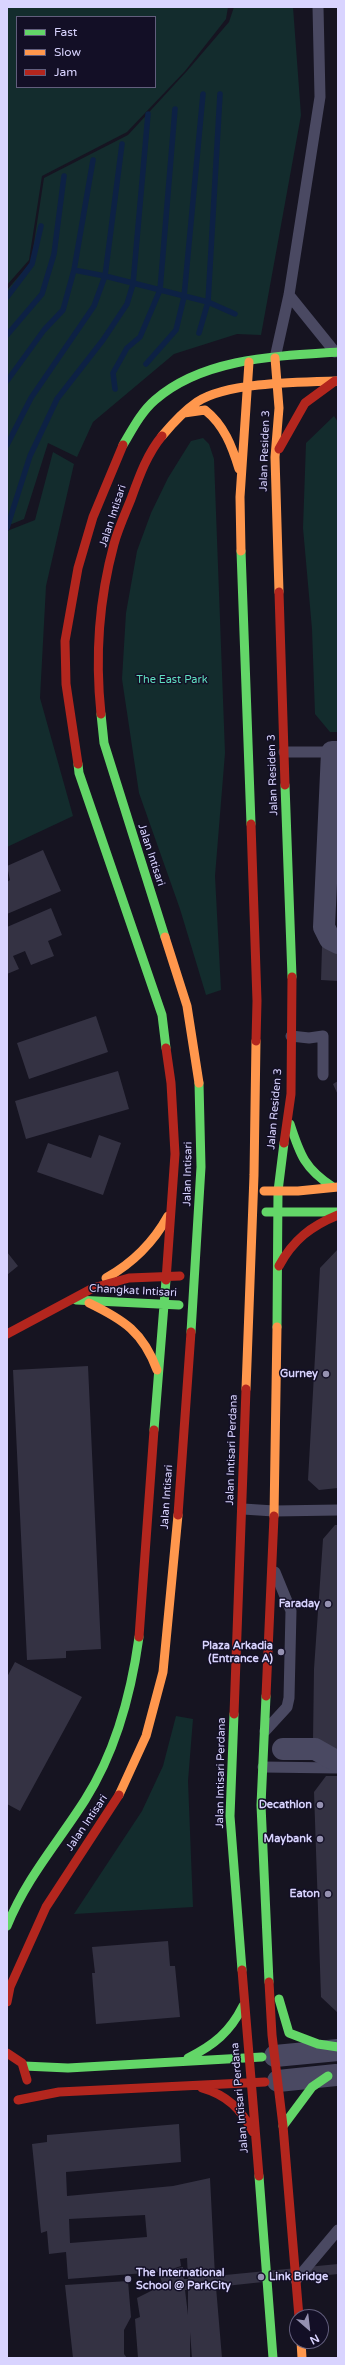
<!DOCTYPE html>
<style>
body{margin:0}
#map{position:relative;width:345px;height:2365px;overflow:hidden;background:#161421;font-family:"Varela Round",sans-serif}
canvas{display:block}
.frame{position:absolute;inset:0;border:8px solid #d9d4ff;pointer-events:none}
.legend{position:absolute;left:16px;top:16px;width:140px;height:72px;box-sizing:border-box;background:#130f26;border:1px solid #625e7d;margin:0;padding:5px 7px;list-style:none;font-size:12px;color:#d9d4ff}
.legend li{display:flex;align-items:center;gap:8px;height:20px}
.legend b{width:20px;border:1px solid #625e7d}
.north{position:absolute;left:289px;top:2309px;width:40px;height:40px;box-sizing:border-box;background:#130f26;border:1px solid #625e7d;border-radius:50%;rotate:152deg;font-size:11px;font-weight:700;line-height:16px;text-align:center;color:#d9d4ff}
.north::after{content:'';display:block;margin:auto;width:14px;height:18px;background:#9591b1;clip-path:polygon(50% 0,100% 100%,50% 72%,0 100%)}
</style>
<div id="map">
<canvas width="345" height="2365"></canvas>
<div class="frame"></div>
<ul class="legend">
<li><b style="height:5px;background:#63d668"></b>Fast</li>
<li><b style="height:5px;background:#ff974d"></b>Slow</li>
<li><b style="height:5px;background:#b3261e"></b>Jam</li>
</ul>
<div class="north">N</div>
</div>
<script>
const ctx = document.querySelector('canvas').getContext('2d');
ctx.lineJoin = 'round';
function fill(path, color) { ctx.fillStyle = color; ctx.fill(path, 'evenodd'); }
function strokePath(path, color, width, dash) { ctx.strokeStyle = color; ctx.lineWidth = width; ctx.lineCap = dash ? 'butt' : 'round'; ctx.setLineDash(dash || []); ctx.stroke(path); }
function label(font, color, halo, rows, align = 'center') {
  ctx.font = font + ' "Varela Round",sans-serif'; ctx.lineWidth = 3; ctx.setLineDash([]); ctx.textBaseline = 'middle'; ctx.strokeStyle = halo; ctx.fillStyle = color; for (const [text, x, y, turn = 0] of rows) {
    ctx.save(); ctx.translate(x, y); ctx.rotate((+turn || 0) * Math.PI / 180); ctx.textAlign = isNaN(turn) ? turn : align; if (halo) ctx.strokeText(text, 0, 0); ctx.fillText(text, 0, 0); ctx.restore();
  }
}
fill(new Path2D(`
 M 7,7 L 228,7 L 226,19 L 185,71 L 127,132 L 42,176 L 29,260 L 7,285 ZM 17,17 L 155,17 L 155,87 L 17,87 Z
 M 234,7 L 293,7 L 301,115 L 261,335 L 237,334 L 174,354 L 93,422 L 77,457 L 48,443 L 24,519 L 7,526 L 7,290 L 31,262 L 44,178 L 128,135 L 187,71 L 229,22 Z
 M 334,416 L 338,422 L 338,732 L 330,732 L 315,714 L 312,629 L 303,528 L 306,443 Z
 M 203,438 L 209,444 L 214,459 L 225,753 L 215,876 L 221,990 L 206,995 L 180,909 L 139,793 L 122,679 L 126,613 L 137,551 L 151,513 L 168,478 L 191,441 Z
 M 53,452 L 74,464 L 46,586 L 40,698 L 73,816 L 7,847 L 7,531 L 35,520 Z
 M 176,1716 L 193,1719 L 188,1781 L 193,1907 L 74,1914 L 142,1811 L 163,1766 Z`), '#132c2d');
strokePath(new Path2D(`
 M 74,270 L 105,276 L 208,302 L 235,314
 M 7,297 L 32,264 L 41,226
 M 199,333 L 208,302 L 220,94
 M 7,335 L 42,294 L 54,254 L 64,176
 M 146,364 L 176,330 L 184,297 L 203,94
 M 7,381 L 44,330 L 63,310 L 74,270 L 93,160
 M 115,389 L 113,373 L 127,348 L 140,337 L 160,290 L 175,109
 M 7,445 L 31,398 L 94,306 L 105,276 L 122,144
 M 7,528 L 30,456 L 57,399 L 103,340 L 127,304 L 133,284 L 148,114`), '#0d2144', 5.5);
fill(new Path2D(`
 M 43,850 L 61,891 L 7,914 L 7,882 L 10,880 L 7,866 Z
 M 51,908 L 62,935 L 48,941 L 54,956 L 31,965 L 25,951 L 13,956 L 19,969 L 7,974 L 7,927 Z
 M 322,947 L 338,948 L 338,981 L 321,980 Z
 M 96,1016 L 108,1052 L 29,1079 L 17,1043 Z
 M 118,1071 L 129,1109 L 26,1139 L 15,1101 Z
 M 338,1081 L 338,1095 L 333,1084 Z
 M 99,1135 L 121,1143 L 103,1195 L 37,1172 L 48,1143 L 91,1158 Z
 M 338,1249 L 338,1488 L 319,1490 L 308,1480 L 320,1268 Z
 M 7,1252 L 18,1266 L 7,1275 Z
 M 88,1366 L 101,1649 L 66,1651 L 66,1658 L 27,1660 L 13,1370 Z
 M 335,1525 L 338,1525 L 338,1757 L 313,1740 L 314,1669 L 323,1539 Z
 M 15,1662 L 82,1697 L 20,1811 L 7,1804 L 7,1677 Z
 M 326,1776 L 338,1776 L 338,2013 L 321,1997 L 314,1792 Z
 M 168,1941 L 170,1966 L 175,1966 L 180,2017 L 96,2024 L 92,1973 L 95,1973 L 92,1947 Z
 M 179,2124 L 181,2162 L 66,2172 L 67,2196 L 173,2186 L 210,2178 L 215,2276 L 338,2264 L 338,2274 L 216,2287 L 222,2358 L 192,2358 L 190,2332 L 190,2358 L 138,2358 L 135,2319 L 140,2317 L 137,2298 L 153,2290 L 153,2283 L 162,2282 L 158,2272 L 68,2279 L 66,2252 L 49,2254 L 47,2231 L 41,2233 L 32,2144 L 47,2142 L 47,2135 ZM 145,2215 L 147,2237 L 70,2243 L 69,2219 ZM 187,2258 L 188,2279 L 184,2279 L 183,2267 L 172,2269 L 181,2266 L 180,2259 ZM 185,2290 L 188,2290 L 188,2315 Z
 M 128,2281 L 131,2317 L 124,2330 L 124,2354 L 127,2358 L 73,2358 L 65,2285 Z`), '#343243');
strokePath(new Path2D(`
 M 289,295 L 335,352
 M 275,358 L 289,295 L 320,97 L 318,7
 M 284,752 L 332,752
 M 291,1036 L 309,1038 L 323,1036 L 323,1075
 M 243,1509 L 274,1511 L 338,1510
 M 265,1731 L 287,1707 L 289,1698 L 291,1611 L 275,1572
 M 263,1767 L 338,1768
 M 296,2280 L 338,2230`), '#4a4962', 11);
strokePath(new Path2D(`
 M 338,752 L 332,752 L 324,927 L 330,939 L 338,943
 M 283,1749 L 315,1749 L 338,1762
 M 275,2056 L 338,2050
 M 278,2081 L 336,2075`), '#4a4962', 22);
strokePath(new Path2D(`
 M 123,445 C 132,430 141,412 155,400 C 203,358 277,356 338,352
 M 241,551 L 251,824
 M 101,714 L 104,743 L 165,937
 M 78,764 L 79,773 L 162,1015 L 166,1048
 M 285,785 L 292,977
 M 290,1124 C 300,1155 305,1169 333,1187
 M 266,1212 L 338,1212
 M 76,1300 L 179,1305
 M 277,1327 L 278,1191 L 284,1143
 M 191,1332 L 201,1167 L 199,1083
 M 154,1430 L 166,1280
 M 266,1696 L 261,1805 L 269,1982
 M 234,1714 L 230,1816 L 242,1970
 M 7,1926 C 27,1877 57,1844 85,1800 C 116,1751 131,1695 139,1637
 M 279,1999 L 289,2033 L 318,2044 L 338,2047
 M 188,2058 C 214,2045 230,2032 243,2006
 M 24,2066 L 68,2068 L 262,2057
 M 283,2126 L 312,2087 L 328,2076
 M 259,2176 L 273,2358`), '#63d668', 9);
strokePath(new Path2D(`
 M 275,358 L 279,408 L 275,457 L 279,592
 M 184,413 L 205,410 C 224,425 232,446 239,469
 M 162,436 C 172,424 184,411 197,402 C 227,382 301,382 338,381
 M 241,551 L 240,497 L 249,362
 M 165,937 L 187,1006 L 199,1083
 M 264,1191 L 298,1191 L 338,1187
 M 106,1278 C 133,1263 153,1243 168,1216
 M 89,1303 C 124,1320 143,1332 157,1370
 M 246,1389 L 254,1175 L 256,1041
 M 274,1516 L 277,1327
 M 119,1795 L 146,1736 L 163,1672 L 178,1515
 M 301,2341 L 302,2358`), '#ff974d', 9);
strokePath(new Path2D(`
 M 279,449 L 305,403 L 335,381
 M 279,592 L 285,785
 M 101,714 C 95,657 99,599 114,544 C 118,529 125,514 131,499 C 139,477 147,454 162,436
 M 78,764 L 66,684 L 65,641 L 78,568 L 93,517 L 123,445
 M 251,824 L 257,1001 L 256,1041
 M 284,1143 L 291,1094 L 292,977
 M 279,1266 C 293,1240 311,1226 338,1215
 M 166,1280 L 175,1154 L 171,1083 L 166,1048
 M 7,1334 L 93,1288 L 129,1278 L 180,1276
 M 178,1515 L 191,1332
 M 139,1637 L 154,1430
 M 266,1696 L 274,1516
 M 234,1714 L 246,1389
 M 242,1970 L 259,2176
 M 269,1982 L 272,2035 L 283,2126 L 299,2317
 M 7,2002 L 10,1987 L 46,1907 L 119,1795
 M 7,2053 L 22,2063 L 27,2080
 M 202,2088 C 227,2095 241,2109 253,2132
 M 18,2100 L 59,2092 L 265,2082`), '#b3261e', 9);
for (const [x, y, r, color] of [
 [326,1374,4,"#9591b1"],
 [328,1604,4,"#9591b1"],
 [281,1652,4,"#9591b1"],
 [320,1805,4,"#9591b1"],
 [320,1839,4,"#9591b1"],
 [328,1894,4,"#9591b1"],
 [261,2277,4,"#9591b1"],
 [128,2279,4,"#9591b1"]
]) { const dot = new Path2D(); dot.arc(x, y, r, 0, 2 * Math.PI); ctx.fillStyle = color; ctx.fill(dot); strokePath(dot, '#130f26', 1.5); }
label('11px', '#d9d4ff', '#130f26', [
 ["Jalan Residen 3",265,451,-88],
 ["Jalan Intisari",113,516,-72],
 ["Jalan Residen 3",273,775,-92],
 ["Jalan Intisari",151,855,72],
 ["Jalan Residen 3",275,1109,-85],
 ["Jalan Intisari",188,1174,-89],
 ["Changkat Intisari",133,1291,3],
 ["Jalan Intisari Perdana",232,1450,-88],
 ["Jalan Intisari",167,1497,-86],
 ["Jalan Intisari Perdana",221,1773,-89],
 ["Jalan Intisari",87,1823,-56],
 ["Jalan Intisari Perdana",240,2098,-95]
]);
label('11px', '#5fe0c0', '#130f26', [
 ["The East Park",172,680]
]);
label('bold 11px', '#d9d4ff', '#130f26', [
 ["Gurney",318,1374],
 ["Faraday",320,1604],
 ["Plaza Arkadia",273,1646],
 ["(Entrance A)",273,1659],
 ["Decathlon",312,1805],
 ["Maybank",312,1839],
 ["Eaton",320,1894],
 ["The International",136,2273,"left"],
 ["School @ ParkCity",136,2286,"left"],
 ["Link Bridge",269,2277,"left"]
], 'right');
</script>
